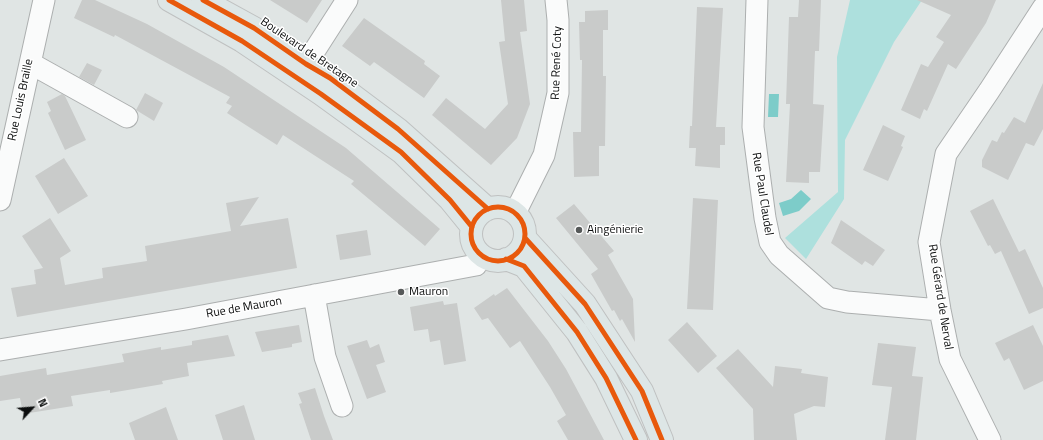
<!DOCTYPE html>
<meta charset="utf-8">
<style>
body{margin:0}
#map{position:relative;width:1043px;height:440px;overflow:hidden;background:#e0e5e4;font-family:"Titillium Web",sans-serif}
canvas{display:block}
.north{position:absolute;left:12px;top:388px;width:40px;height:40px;-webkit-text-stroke:3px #fff;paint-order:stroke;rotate:64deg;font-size:11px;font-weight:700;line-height:16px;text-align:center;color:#0c0e0e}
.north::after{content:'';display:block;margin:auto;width:14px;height:18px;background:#0c0e0e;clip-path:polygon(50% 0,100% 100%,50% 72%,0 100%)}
</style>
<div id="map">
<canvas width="1043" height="440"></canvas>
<div class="north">N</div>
</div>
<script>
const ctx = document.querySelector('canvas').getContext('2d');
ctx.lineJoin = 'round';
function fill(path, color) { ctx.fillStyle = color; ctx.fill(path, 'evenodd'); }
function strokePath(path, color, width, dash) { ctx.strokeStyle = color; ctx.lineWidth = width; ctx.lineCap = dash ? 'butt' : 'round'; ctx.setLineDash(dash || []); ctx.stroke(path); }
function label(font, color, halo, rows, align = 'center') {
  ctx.font = font + ' "Titillium Web",sans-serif'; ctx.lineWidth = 3; ctx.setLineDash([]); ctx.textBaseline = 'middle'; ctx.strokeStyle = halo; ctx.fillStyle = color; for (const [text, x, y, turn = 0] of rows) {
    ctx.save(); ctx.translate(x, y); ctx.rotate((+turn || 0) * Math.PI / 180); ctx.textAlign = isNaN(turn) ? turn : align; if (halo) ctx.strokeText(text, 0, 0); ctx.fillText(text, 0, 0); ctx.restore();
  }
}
fill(new Path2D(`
 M 850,0 L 922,0 L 894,42 L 845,140 L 844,199 L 806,259 L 785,238 L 838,192 L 837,57 Z`), '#ade0dd');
fill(new Path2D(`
 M 769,94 L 779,94 L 778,117 L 768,117 Z
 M 801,190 L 811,199 L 799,211 L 783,216 L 779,203 L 791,199 Z`), '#7dccc9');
fill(new Path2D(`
 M 82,0 L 95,0 L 147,24 L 224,67 L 346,148 L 440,229 L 425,246 L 351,184 L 354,181 L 283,135 L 277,145 L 227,113 L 232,106 L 226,103 L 230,97 L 115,35 L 114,37 L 74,18 Z
 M 270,0 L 322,0 L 307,23 Z
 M 501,0 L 524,0 L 527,31 L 520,32 L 530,104 L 517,138 L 491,165 L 432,115 L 446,98 L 485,129 L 508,104 L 499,42 L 505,41 Z
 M 799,0 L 821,0 L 819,51 L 815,51 L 813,104 L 824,105 L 820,172 L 809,172 L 809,183 L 786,182 L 790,104 L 786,104 L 789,17 L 798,17 Z
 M 917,0 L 996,0 L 986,23 L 956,69 L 948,64 L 927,111 L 924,109 L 920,119 L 901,110 L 921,64 L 928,67 L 944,42 L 936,37 L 951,15 Z
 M 697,7 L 723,8 L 716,127 L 725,127 L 725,145 L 720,145 L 720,168 L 695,166 L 696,148 L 689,148 L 690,126 L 692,126 Z
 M 608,10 L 608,30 L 603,30 L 603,76 L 606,76 L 605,146 L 599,146 L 599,176 L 574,177 L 573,132 L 581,132 L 582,60 L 580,60 L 579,22 L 585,22 L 585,11 Z
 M 364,18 L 425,61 L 424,64 L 440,76 L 424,98 L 374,62 L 370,66 L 342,46 Z
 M 87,63 L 102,70 L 94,85 L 79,77 Z
 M 1043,83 L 1043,129 L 1034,146 L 1026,143 L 1008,180 L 982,167 L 982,160 L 992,140 L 997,142 L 1002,132 L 1004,133 L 1014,117 L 1025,123 Z
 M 145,93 L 163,103 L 154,121 L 136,110 Z
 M 62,94 L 65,96 L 86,140 L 65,150 L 48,113 L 51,111 L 47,102 Z
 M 883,125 L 905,136 L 901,146 L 903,147 L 888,181 L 863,170 Z
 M 64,158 L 88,196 L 58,214 L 35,176 Z
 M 259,197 L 240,226 L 288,218 L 297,268 L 17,317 L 11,288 L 36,284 L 34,270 L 43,268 L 22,236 L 50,218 L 71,251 L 60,258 L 65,285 L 103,278 L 102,268 L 147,261 L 145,246 L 231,231 L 226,203 Z
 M 693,198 L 718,200 L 713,310 L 687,309 Z
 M 993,199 L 1019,252 L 1025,249 L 1043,288 L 1043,308 L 1029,314 L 1001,251 L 995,254 L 990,245 L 988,246 L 970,211 Z
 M 574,204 L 614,251 L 608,255 L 633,299 L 635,342 L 622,319 L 620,321 L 614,310 L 612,311 L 591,274 L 598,269 L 556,218 Z
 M 841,220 L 885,250 L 873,266 L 865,261 L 862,265 L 831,243 Z
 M 367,230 L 371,255 L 340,260 L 336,235 Z
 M 507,288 L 548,341 L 566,369 L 604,440 L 568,440 L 557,421 L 566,415 L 550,387 L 520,341 L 510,348 L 488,318 L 482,320 L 474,308 L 494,294 L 495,296 Z
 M 443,301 L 444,305 L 457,303 L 466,361 L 444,365 L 440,340 L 430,342 L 428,329 L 414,331 L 410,307 Z
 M 687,322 L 717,356 L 698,373 L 668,340 Z
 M 299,325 L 302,342 L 292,344 L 292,347 L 262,352 L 255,332 Z
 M 1033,325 L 1043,346 L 1043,381 L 1024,390 L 1009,358 L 1004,361 L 995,343 Z
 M 228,335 L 235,356 L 187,363 L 189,376 L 162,381 L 163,384 L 110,393 L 110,390 L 71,396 L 73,406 L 23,414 L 20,398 L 0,401 L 0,376 L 46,368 L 47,375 L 124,362 L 122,354 L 161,347 L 161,350 L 192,345 L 192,341 Z
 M 367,340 L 370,348 L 379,344 L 385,362 L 376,365 L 386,392 L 367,399 L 347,346 Z
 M 878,343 L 916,347 L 912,376 L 923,377 L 916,440 L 885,440 L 892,387 L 872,385 Z
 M 738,349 L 773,387 L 775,366 L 802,369 L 801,373 L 828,377 L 825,407 L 814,406 L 794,414 L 797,440 L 754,440 L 753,409 L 716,368 Z
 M 315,388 L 324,416 L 333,440 L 311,440 L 299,404 L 302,403 L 298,393 Z
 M 244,405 L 255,440 L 223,440 L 215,415 Z
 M 166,407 L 178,440 L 135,440 L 129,423 Z`), '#c9cbca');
const minor = new Path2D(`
 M 757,0 L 753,127 L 765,218 L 770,242 L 779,255 L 828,298 L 847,302 L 940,310
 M 30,63 L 127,117
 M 306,64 L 347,0
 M 0,200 L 44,0
 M 515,213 L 544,155 L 558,93 L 558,20 L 556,0
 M 314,295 L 325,357 L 342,406
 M 0,350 L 186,319 L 476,265 L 481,255
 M 990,440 L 950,359 L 940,310 L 929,242 L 946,154 L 989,91 L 1043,8`);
const major = new Path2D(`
 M 169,0 L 242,41 L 321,94 L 401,152 L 450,200 L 472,227
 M 203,0 L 254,28 L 306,64 L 330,78 L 398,129 L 488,209
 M471 234a27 27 0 1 1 54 0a27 27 0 1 1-54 0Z
 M 525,238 L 585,304 L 642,391 L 662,440
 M 506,259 L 524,266 L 577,332 L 606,378 L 636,440`);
strokePath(minor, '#acafaf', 23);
strokePath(major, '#bfc1c1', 24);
strokePath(minor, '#fafbfb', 21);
strokePath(major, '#dde6e6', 22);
strokePath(new Path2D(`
 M 169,0 L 242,41 L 321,94 L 401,152 L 450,200 L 472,227
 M 203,0 L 254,28 L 306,64 L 330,78 L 398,129 L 488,209
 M471 234a27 27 0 1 1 54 0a27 27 0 1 1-54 0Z
 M 525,238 L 585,304 L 642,391 L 662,440
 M 506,259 L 524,266 L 577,332 L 606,378 L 636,440`), '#e8590c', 5);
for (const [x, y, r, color] of [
 [579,230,4,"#565959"],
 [401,292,4,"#565959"]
]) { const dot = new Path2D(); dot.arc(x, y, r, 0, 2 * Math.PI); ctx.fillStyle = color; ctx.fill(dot); strokePath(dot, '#fff', 1.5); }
label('12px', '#0c0e0e', '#fff', [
 ["Boulevard de Bretagne",309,53,34],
 ["Rue René Coty",557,63,-88],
 ["Rue Louis Braille",21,100,-78],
 ["Rue Paul Claudel",762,194,81],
 ["Rue Gérard de Nerval",940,297,81],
 ["Rue de Mauron",244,308,-10]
]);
label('12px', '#0c0e0e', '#fff', [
 ["Aingénierie",587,230],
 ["Mauron",409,292]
], 'left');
</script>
